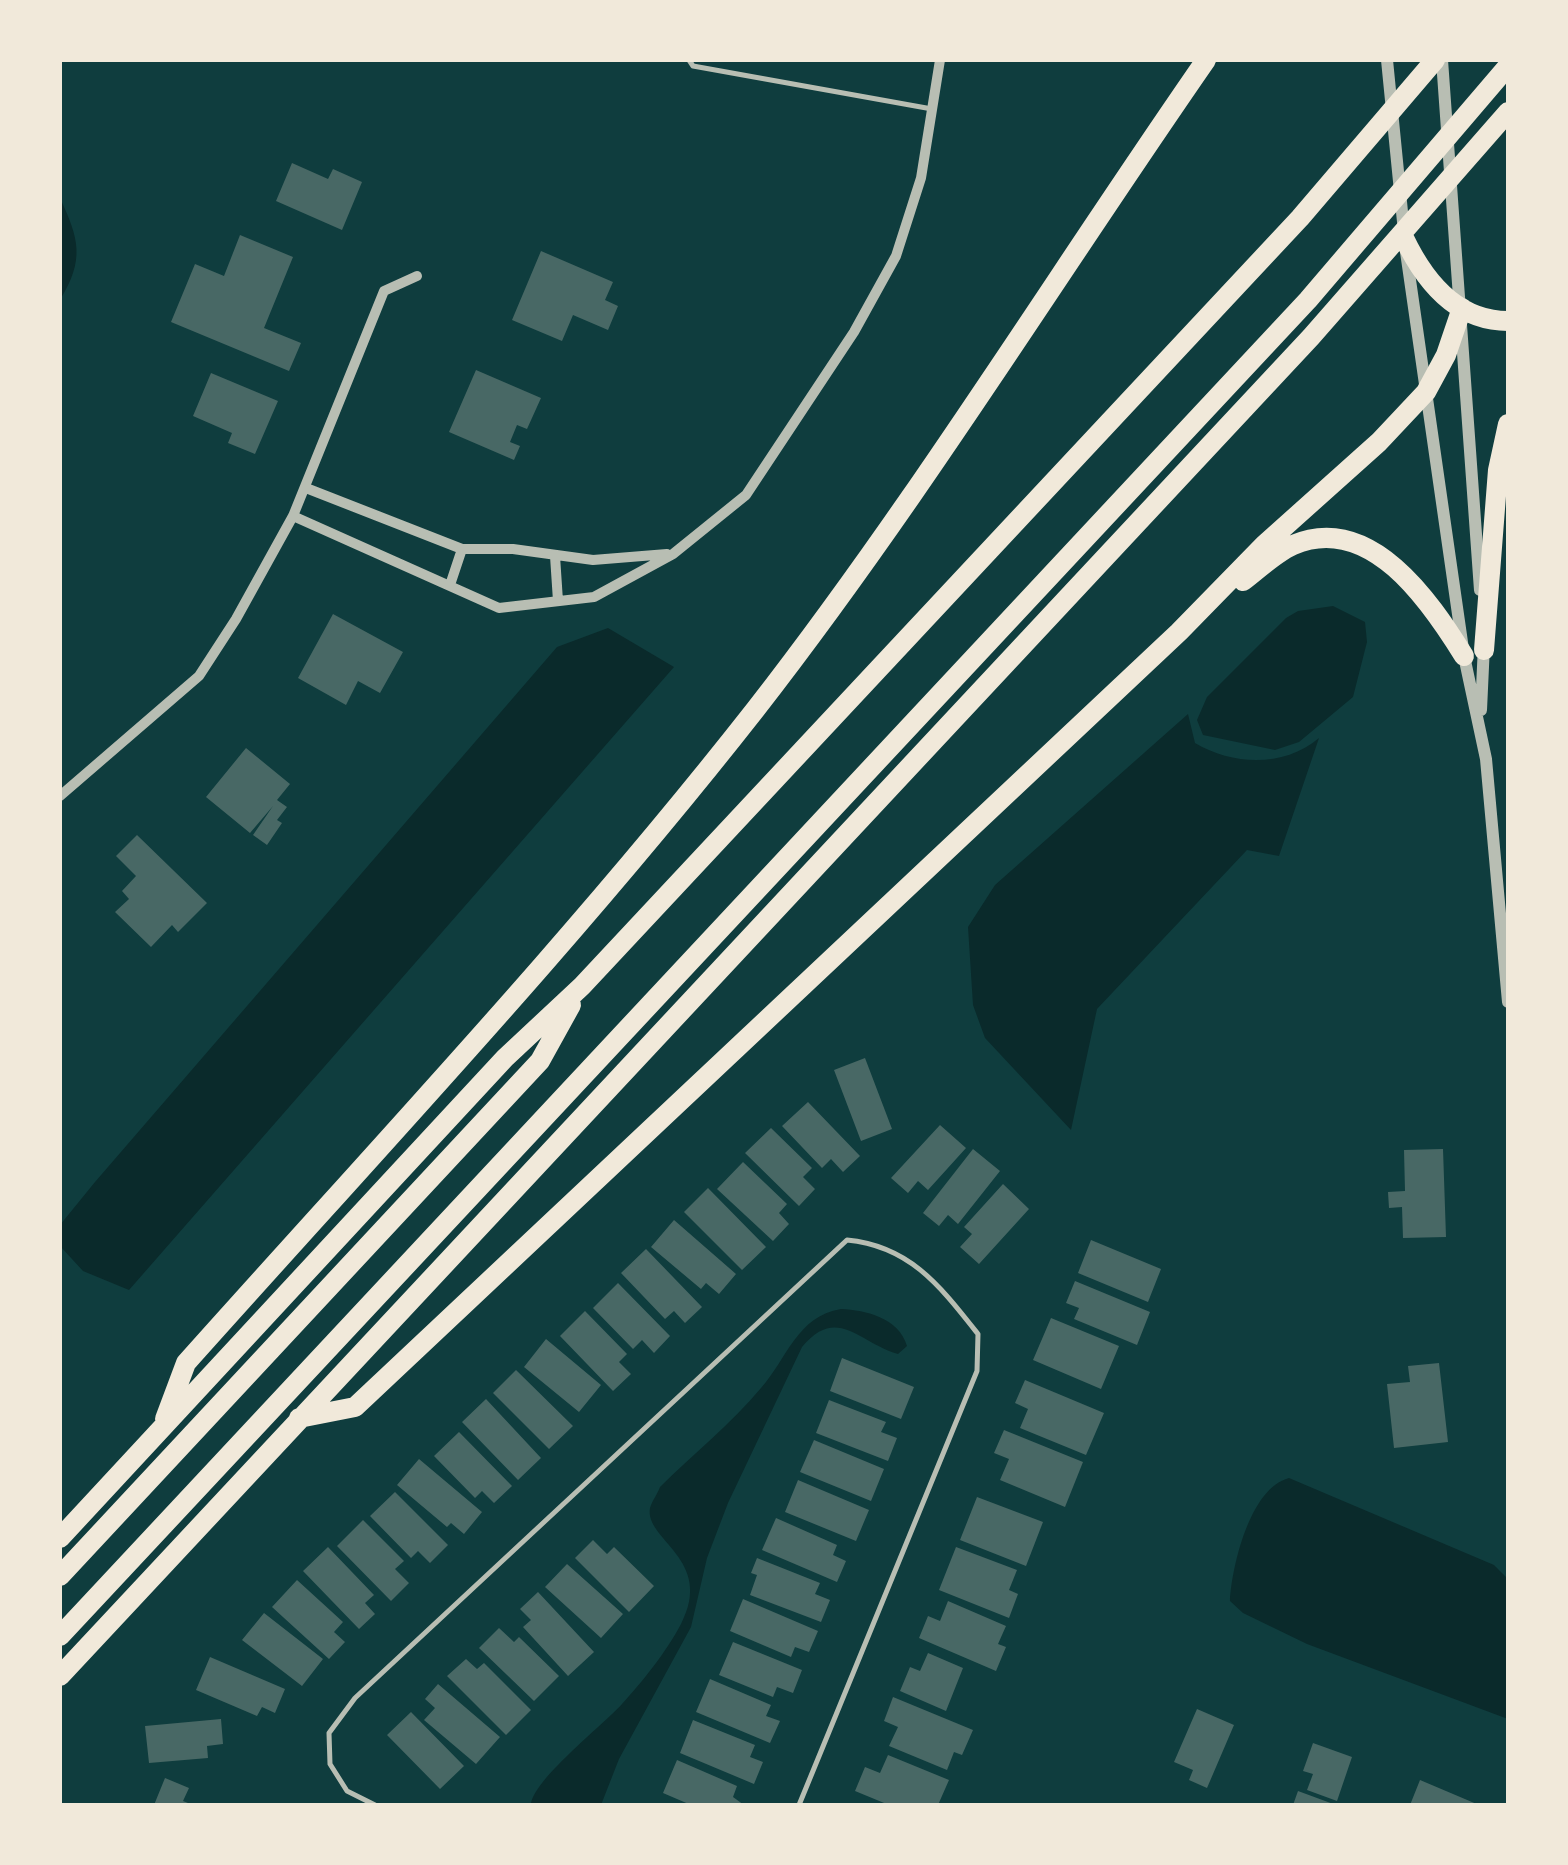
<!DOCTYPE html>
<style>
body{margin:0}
#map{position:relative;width:1568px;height:1865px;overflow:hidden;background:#0f3d3e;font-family:Signika,sans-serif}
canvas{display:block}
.frame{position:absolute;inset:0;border:62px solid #f1e9da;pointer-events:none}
</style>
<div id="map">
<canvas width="1568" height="1865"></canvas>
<div class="frame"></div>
</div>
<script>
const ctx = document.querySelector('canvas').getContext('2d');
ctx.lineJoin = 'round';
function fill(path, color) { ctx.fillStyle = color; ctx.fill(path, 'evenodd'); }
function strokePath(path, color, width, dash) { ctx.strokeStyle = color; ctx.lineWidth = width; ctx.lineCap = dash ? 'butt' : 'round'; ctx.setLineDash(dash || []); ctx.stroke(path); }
fill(new Path2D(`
 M 60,198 C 79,239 85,259 60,300 Z
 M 1333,606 L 1365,622 L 1367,642 L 1353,697 L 1299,742 L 1275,750 L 1203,735 L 1197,720 L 1207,697 L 1286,618 L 1298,611 Z
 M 608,628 L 674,667 L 129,1290 L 83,1271 L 60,1246 L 60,1225 L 95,1182 L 557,647 Z
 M 1188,714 L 1195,743 C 1234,766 1285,767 1319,738 L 1279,856 L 1247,850 L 1097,1009 L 1071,1130 L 985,1038 L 973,1005 L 968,927 L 995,885 Z
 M 841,1309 C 866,1310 899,1318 907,1346 L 898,1354 C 858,1342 837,1305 802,1347 L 728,1503 L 707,1558 L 691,1627 L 619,1759 L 601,1805 L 531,1805 C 532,1781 602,1726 622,1704 C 642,1682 667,1651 681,1624 C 715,1559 644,1540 650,1508 C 652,1501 658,1493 660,1487 C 693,1454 731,1424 761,1388 C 787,1359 797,1316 841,1309 Z
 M 1289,1478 L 1494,1565 L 1508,1579 L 1508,1719 L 1307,1644 L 1243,1613 L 1230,1601 C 1232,1566 1250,1488 1289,1478 Z`), '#0a2a2b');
fill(new Path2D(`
 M 292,163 L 328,179 L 333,169 L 362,182 L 342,230 L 276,201 Z
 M 240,235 L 293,257 L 264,328 L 301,343 L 289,371 L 171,322 L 195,264 L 224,276 Z
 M 541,251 L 613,282 L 605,300 L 618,306 L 608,330 L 573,315 L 562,341 L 512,320 Z
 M 476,370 L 541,398 L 527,429 L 517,425 L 510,442 L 520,446 L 514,460 L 449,432 Z
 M 211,373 L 278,401 L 255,454 L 228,443 L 232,433 L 193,416 Z
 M 333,614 L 403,652 L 380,693 L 358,681 L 346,705 L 298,678 Z
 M 246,748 L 290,784 L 277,800 L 287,807 L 277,820 L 282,823 L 267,845 L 253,835 L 273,806 L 250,833 L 206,797 Z
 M 137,835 L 207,903 L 178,932 L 172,925 L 151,947 L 115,912 L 129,899 L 122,891 L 136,876 L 116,856 Z
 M 865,1058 L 892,1129 L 861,1141 L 834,1070 Z
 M 808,1102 L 860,1156 L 843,1172 L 831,1159 L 822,1168 L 782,1126 Z
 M 940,1125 L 966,1148 L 928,1190 L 918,1181 L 908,1193 L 891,1178 Z
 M 771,1128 L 812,1168 L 803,1177 L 815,1189 L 799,1206 L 745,1153 Z
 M 973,1149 L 1000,1171 L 958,1224 L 948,1215 L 939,1226 L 923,1213 Z
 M 1443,1149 L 1446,1237 L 1403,1238 L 1402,1207 L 1389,1208 L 1388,1192 L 1405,1191 L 1404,1150 Z
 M 743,1162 L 787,1204 L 779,1213 L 789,1224 L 773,1241 L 717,1189 Z
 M 1003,1184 L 1029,1209 L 979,1264 L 960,1247 L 972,1234 L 964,1227 Z
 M 708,1188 L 766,1247 L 742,1270 L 684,1212 Z
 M 674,1220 L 736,1274 L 719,1294 L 706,1283 L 701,1289 L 651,1247 Z
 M 1091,1240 L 1161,1269 L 1148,1302 L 1078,1273 Z
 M 646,1249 L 702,1307 L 685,1323 L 674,1311 L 665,1319 L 621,1273 Z
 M 1075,1281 L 1150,1312 L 1137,1345 L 1074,1319 L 1079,1308 L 1066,1303 Z
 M 618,1283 L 670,1336 L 654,1353 L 642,1340 L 633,1349 L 593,1308 Z
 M 585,1311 L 627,1354 L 619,1362 L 631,1374 L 613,1391 L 560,1336 Z
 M 1051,1318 L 1119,1346 L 1101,1389 L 1033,1360 Z
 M 546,1339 L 601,1385 L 579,1412 L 524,1367 Z
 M 842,1358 L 914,1387 L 901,1419 L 830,1391 Z
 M 1439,1363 L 1448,1442 L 1394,1448 L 1387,1384 L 1410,1382 L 1408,1366 Z
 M 516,1370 L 573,1426 L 549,1449 L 493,1393 Z
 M 1025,1380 L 1104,1413 L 1086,1455 L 1020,1428 L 1028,1409 L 1015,1403 Z
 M 486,1399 L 541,1458 L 518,1480 L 462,1422 Z
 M 829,1400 L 886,1422 L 881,1432 L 897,1438 L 888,1461 L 816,1433 Z
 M 1004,1430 L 1083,1462 L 1065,1507 L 1000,1480 L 1009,1459 L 994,1453 Z
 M 459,1432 L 512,1486 L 494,1503 L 482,1491 L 475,1498 L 434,1456 Z
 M 814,1440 L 884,1469 L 871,1501 L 800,1472 Z
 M 419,1459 L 482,1512 L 464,1534 L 451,1523 L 447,1527 L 397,1485 Z
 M 798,1480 L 869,1510 L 856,1541 L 785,1512 Z
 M 395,1492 L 448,1545 L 430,1563 L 418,1551 L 411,1558 L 370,1516 Z
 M 977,1497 L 1043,1522 L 1026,1566 L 960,1540 Z
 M 776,1518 L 837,1545 L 833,1555 L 846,1561 L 837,1582 L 762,1550 Z
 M 363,1520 L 404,1561 L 395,1569 L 409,1583 L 391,1601 L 337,1546 Z
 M 593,1540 L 607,1554 L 614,1547 L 654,1586 L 629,1612 L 575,1558 Z
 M 328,1547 L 374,1595 L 365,1603 L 375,1614 L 359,1629 L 303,1571 Z
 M 956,1547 L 1017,1570 L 1009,1590 L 1018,1594 L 1009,1618 L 939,1590 Z
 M 757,1558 L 820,1583 L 815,1594 L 830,1600 L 821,1622 L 750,1595 L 757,1575 L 751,1573 Z
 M 567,1564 L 623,1614 L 601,1638 L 545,1587 Z
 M 297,1580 L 343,1622 L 334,1632 L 345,1642 L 329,1659 L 272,1607 Z
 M 538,1592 L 594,1652 L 568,1676 L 523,1627 L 531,1620 L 520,1609 Z
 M 743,1599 L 818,1631 L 809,1652 L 795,1647 L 791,1657 L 730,1631 Z
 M 948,1601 L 1006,1626 L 998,1644 L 1006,1647 L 996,1671 L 919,1638 L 928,1616 L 940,1621 Z
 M 264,1613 L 323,1659 L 302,1686 L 242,1640 Z
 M 499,1628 L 514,1642 L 519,1637 L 559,1676 L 534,1701 L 479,1648 Z
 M 733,1642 L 802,1670 L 793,1693 L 777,1687 L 773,1697 L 719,1675 Z
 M 928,1653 L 963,1668 L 946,1711 L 900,1691 L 910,1667 L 920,1671 Z
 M 210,1657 L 285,1689 L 275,1713 L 262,1707 L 257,1716 L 196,1690 Z
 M 466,1659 L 477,1669 L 484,1663 L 531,1710 L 506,1735 L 447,1676 Z
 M 710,1679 L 771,1705 L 766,1716 L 780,1721 L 770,1743 L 696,1712 Z
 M 438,1684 L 500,1737 L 476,1764 L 424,1720 L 435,1708 L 425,1699 Z
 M 893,1697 L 973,1730 L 962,1755 L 954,1752 L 947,1770 L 889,1746 L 898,1727 L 884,1721 Z
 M 1197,1709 L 1234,1725 L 1207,1788 L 1189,1780 L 1193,1770 L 1174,1762 Z
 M 411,1712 L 464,1766 L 440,1789 L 387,1735 Z
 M 221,1719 L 223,1744 L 207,1746 L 208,1758 L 149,1763 L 145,1726 Z
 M 693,1720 L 755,1745 L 750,1757 L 763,1762 L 754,1784 L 680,1753 Z
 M 1313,1743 L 1352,1757 L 1337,1801 L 1307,1790 L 1313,1774 L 1303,1771 Z
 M 888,1755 L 949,1780 L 938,1805 L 889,1805 L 855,1791 L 865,1767 L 880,1773 Z
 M 677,1760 L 737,1786 L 733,1797 L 744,1805 L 691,1805 L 663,1793 Z
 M 165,1778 L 189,1788 L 183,1801 L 193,1805 L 154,1805 Z
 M 1420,1780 L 1479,1805 L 1410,1805 Z
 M 1298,1791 L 1336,1805 L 1293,1805 Z`), '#486865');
strokePath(new Path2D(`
 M 689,60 L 693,66 L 932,109
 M 375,1805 L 347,1791 L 330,1764 L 329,1733 L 355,1698 L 847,1240 C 910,1246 940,1286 978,1334 L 977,1371 L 799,1805`), '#b8beb3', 5);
strokePath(new Path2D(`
 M 306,488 L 462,549 L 513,549 L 593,560 L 667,554
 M 293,516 L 499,608 L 594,597 L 673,554 L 746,495 L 854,332 L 896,256 L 921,178 L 940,60
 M 555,556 L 558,601
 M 450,585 L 462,549
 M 60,796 L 199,676 L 236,619 L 293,516 L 384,291 L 417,276`), '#b8beb3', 10);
strokePath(new Path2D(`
 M 1387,60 L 1404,232
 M 1442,60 L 1480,590
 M 1406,252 L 1464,656 L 1486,759 L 1508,1002
 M 1481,710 L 1484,645`), '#b8beb3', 12);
strokePath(new Path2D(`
 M 1404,238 C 1424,280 1456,321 1508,321
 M 1243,581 C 1259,569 1275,553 1293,545 C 1370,512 1430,601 1464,656
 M 1484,650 L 1498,470 L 1508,424
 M 299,1418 L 355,1407 L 1179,632 L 1264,545 L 1379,442 L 1426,392 L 1446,355 L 1462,308
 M 165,1419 L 186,1363 C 378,1148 577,937 755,710 C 917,502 1056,276 1206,60
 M 60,1538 L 505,1058 L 582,986 L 1300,218 L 1435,60
 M 60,1576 L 540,1061 L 571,1005
 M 60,1636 L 1308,300 L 1508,66
 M 60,1676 L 1311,337 L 1508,112`), '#f1e9da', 20);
</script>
